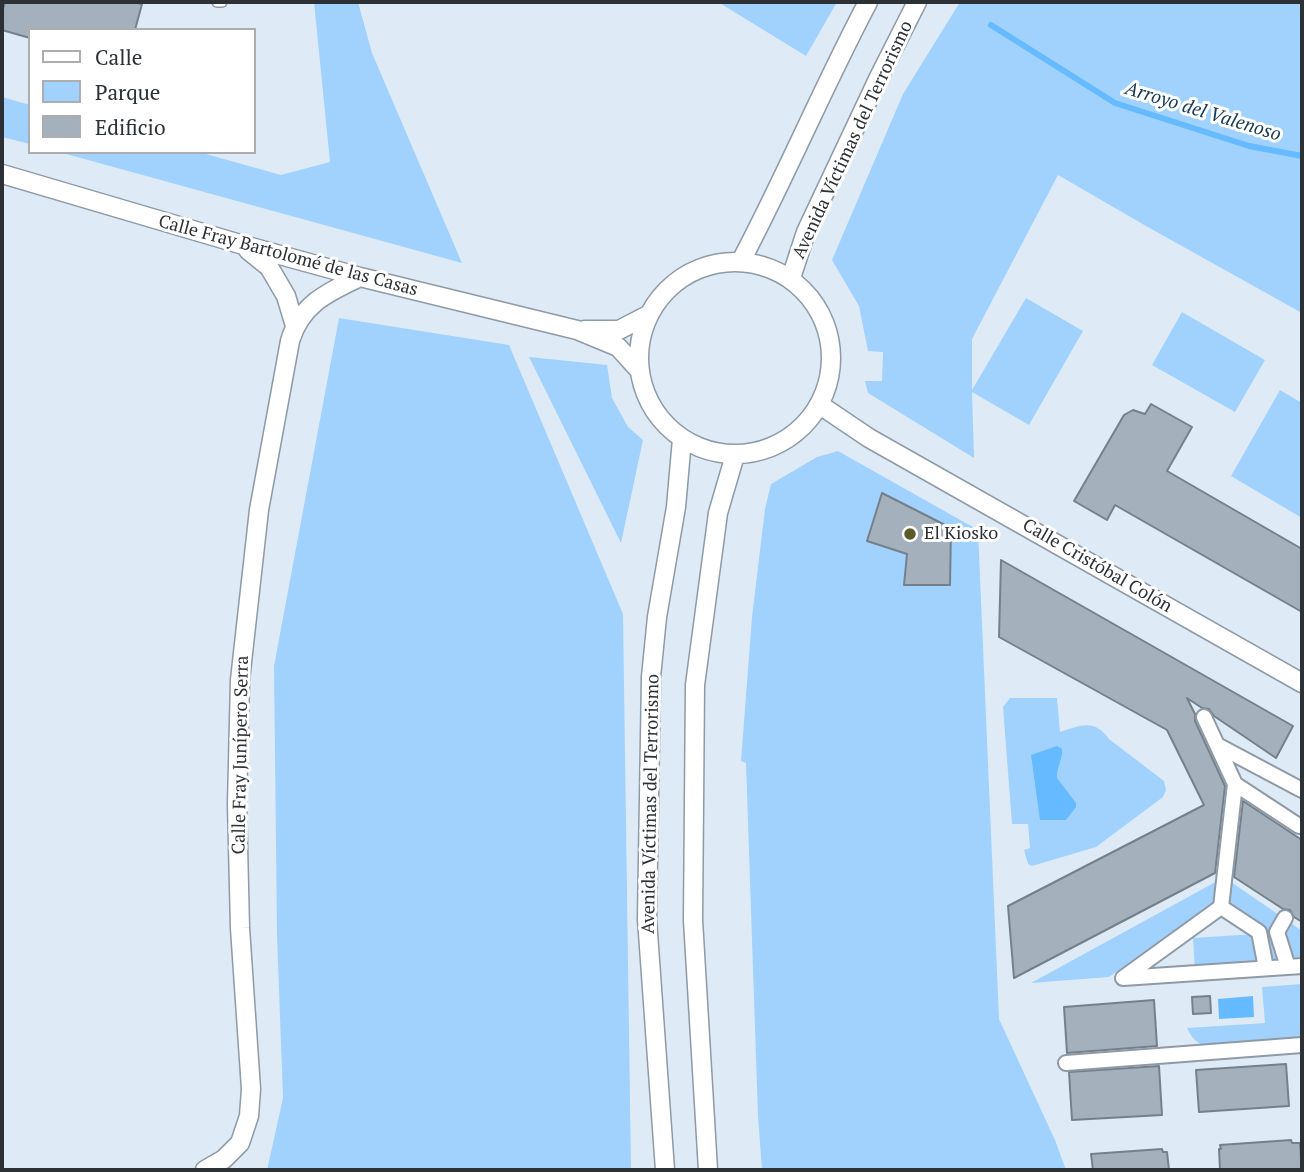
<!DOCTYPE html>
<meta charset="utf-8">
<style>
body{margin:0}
#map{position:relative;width:1304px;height:1172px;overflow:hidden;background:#deebf6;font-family:"PT Serif",serif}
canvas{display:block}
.frame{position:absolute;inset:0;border:4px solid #2c3136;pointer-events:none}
.legend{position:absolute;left:28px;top:28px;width:228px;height:126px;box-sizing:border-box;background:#fff;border:2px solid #abadaf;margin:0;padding:9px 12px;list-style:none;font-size:21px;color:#2c3136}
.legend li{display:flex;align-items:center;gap:14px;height:35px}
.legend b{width:35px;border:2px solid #abadaf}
</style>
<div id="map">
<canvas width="1304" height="1172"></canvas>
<div class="frame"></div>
<ul class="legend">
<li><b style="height:9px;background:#fff"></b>Calle</li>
<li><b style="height:19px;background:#a1d2fd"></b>Parque</li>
<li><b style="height:19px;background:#a4b1bc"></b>Edificio</li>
</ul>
</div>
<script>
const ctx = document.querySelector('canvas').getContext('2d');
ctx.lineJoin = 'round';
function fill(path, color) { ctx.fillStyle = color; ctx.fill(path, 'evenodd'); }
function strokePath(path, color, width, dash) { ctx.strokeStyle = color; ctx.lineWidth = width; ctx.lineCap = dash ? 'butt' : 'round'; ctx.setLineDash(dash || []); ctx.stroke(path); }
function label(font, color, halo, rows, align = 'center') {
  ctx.font = font + ' "PT Serif",serif'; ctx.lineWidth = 6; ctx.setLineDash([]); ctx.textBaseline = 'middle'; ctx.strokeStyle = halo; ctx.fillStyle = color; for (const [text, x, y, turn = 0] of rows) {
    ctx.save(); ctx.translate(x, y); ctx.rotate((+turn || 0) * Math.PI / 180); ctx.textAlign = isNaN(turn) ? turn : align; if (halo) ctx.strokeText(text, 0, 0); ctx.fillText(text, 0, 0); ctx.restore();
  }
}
fill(new Path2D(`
 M 314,2 L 358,2 L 372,53 L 462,263 L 59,152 L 199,152 L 281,175 L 330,162 Z
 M 718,2 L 837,2 L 806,56 Z
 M 960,2 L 1302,2 L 1302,313 L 1146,226 L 1058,175 L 972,339 L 972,390 L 1026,298 L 1083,331 L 1029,425 L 972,392 L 974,458 L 868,393 L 865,381 L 882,381 L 883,352 L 868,351 L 859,306 L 832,260 L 903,94 Z
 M 2,97 L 30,105 L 30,144 L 2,137 Z
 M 1182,312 L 1265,360 L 1235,412 L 1152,365 Z
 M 339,318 L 509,345 L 623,614 L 631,1170 L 267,1170 L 283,1098 L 277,935 L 274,666 Z
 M 529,357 L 607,365 L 612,398 L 628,427 L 643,440 L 621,543 Z
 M 1280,390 L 1302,403 L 1302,518 L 1231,476 Z
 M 838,451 L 978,530 L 999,1019 L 1055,1140 L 1066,1170 L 762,1170 L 758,1116 L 746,763 L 741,761 L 752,617 L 765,509 L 771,484 L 817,457 Z
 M 1010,698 L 1057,698 L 1060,732 C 1080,726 1094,718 1109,739 L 1164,781 L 1166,790 L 1163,797 L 1096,847 L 1032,866 L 1028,864 L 1024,850 L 1030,848 L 1028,824 L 1012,824 L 1003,707 Z
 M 1221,879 L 1217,900 L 1109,977 L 1031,983 Z
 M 1231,882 L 1282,917 L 1285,965 L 1273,965 L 1262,930 L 1229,907 Z
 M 1288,921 L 1302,931 L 1302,962 L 1289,963 L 1280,931 Z
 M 1255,934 L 1258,966 L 1195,971 L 1193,938 Z
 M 1302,984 L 1302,1039 L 1208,1047 C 1197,1043 1192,1039 1187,1028 L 1265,1023 L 1262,987 Z`), '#a1d2fd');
fill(new Path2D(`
 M 1057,746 L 1062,749 C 1063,760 1056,768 1057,778 L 1076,803 L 1076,807 L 1066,820 L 1040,820 L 1031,755 Z
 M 1253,996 L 1254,1017 L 1219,1019 L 1218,999 Z`), '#66baff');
strokePath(new Path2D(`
 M 991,25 L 1115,103 L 1249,146 L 1302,156`), '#66baff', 6);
const building = new Path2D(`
 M 5,2 L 133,2 L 142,4 L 135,30 L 30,30 L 30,38 L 2,30 L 2,13 Z
 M 1151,404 L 1192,427 L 1167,471 L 1302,549 L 1302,612 L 1115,505 L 1107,520 L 1074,501 L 1124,415 L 1133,410 L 1145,414 Z
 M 882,493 L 951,528 L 950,585 L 904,585 L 907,554 L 867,541 Z
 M 1001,560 L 1293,726 L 1276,758 L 1214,716 L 1209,709 L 1202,708 L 1187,698 L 1195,714 L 1195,721 L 1225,786 L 1215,873 L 1014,978 L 1008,906 L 1204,805 L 1167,730 L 999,637 Z
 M 1243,801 L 1302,840 L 1302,922 L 1294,917 L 1290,910 L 1283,909 L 1234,877 Z
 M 1210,996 L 1211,1013 L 1193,1014 L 1192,997 Z
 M 1154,1000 L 1157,1046 L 1067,1053 L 1064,1007 Z
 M 1286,1064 L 1289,1106 L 1199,1112 L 1196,1070 Z
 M 1159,1066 L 1162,1115 L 1072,1120 L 1069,1072 Z
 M 1291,1140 L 1292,1143 L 1300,1143 L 1302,1170 L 1220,1170 L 1219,1149 L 1221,1149 L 1220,1145 Z
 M 1162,1149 L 1163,1152 L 1167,1152 L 1169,1170 L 1093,1170 L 1091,1154 Z`);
fill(building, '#a4b1bc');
strokePath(building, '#74808a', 2);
const service = new Path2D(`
 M 217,2 L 222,2`);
const pedestrian = new Path2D(`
 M 1204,717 L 1217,745 L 1302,790
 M 1217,745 L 1235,784 L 1299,826
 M 1235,784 L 1221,907 L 1123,978 L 1302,966
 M 1221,907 L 1259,932 L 1266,968
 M 1285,918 L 1277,932 L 1288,967
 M 1066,1063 L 1302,1045`);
const minor = new Path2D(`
 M 2,174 L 240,244 L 360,277 L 577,330 L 618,347 L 639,370
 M 248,250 L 269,267 L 286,296 L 295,326
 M 741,261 C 786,176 823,87 868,2
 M639 358a96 96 0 1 1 192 0a96 96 0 1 1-192 0Z
 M 791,278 L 806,232 L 879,77 L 917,2
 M 584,330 L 619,330 L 648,315
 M 820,405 L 869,438 L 1302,683
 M 205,1170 L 224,1159 L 240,1143 L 249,1116 L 251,1089 L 240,928 L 237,804 L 240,680 L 259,510 L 290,341 C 301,304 328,292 360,277
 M 665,1170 L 647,919 L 651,677 L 657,617 L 676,507 L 682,439
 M 708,1170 L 693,920 L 695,685 L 718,513 L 735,455`);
strokePath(service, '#8e9aa5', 12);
strokePath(pedestrian, '#8e9aa5', 18);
strokePath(minor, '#8e9aa5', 21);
strokePath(service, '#fff', 9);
strokePath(pedestrian, '#fff', 14);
strokePath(minor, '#fff', 18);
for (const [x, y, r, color] of [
 [910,534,7,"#5a5b28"]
]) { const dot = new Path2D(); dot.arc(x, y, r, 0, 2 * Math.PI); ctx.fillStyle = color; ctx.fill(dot); strokePath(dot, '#fff', 2.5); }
label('18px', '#2c3136', '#fff', [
 ["Avenida Víctimas del Terrorismo",853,140,-65],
 ["Calle Fray Bartolomé de las Casas",288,256,15],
 ["Calle Cristóbal Colón",1097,566,30],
 ["Calle Fray Junípero Serra",241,755,-89],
 ["Avenida Víctimas del Terrorismo",651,804,-89]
]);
label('18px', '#2c3136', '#fff', [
 ["El Kiosko",924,534]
], 'left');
label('italic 19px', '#173a55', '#fff', [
 ["Arroyo del Valenoso",1203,112,17]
]);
</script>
